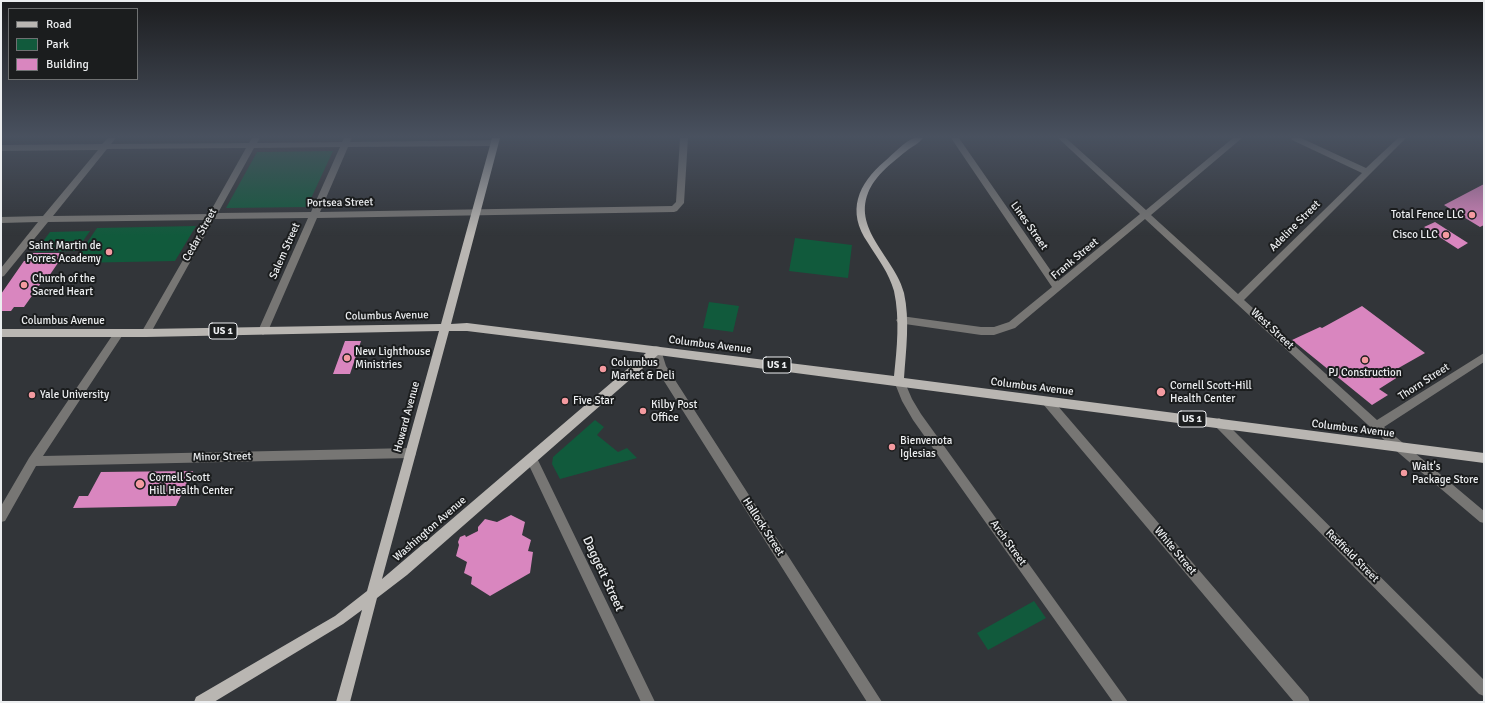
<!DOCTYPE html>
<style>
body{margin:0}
#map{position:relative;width:1485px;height:703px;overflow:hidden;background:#323539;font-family:Signika,sans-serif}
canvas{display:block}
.frame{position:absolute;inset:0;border:2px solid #eceef0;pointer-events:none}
.legend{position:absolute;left:8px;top:8px;width:130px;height:72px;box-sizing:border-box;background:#1b1d1e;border:1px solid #6f7172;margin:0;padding:5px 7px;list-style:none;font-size:12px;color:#eceef0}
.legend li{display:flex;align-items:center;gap:8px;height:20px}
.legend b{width:20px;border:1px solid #6f7172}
</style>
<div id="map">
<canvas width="1485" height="703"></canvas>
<div class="frame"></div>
<ul class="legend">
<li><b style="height:5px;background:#b9b6b2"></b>Road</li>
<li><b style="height:11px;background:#115a3c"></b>Park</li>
<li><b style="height:11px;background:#d986bf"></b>Building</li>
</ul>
</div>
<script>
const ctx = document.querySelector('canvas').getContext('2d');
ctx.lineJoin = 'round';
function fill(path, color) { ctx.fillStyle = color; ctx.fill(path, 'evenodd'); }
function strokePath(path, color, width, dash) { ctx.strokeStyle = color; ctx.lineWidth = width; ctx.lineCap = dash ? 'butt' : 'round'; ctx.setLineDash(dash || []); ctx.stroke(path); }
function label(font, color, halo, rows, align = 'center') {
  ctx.font = font + ' Signika,sans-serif'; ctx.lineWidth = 4; ctx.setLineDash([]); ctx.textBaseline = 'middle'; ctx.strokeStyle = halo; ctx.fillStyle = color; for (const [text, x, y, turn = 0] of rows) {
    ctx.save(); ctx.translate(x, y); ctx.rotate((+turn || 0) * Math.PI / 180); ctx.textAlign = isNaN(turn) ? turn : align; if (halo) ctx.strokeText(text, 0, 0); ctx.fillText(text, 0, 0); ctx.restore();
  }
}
fill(new Path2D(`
 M 333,151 L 307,207 L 226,208 L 257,152 Z
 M 196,226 L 175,261 L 73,263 L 97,228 Z
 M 90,231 L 76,251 L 35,252 L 50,232 Z
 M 795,238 L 852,245 L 848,278 L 789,271 Z
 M 709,302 L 739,306 L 733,332 L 703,328 Z
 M 595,420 L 604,427 L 597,435 L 618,452 L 627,448 L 637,458 L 560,479 L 552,464 L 553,457 Z
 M 1034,601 L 1046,618 L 988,650 L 977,633 Z`), '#115a3c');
fill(new Path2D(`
 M 1484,184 L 1484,225 L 1480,227 L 1444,205 Z
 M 1435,222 L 1468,243 L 1458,249 L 1424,227 Z
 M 33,253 L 63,253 L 57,260 L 60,260 L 49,276 L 46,276 L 24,307 L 14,307 L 11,311 L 1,311 L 1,294 L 24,261 L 27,261 Z
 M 1362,306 L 1425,353 L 1395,370 L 1401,375 L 1379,389 L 1388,395 L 1372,405 L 1292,340 L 1320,327 L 1322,328 Z
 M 345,341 L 361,341 L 350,374 L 333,374 Z
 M 193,471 L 176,506 L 73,508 L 79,496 L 88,496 L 101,472 Z
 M 511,515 L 525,522 L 522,535 L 531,540 L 528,551 L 533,552 L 530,573 L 490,596 L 471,584 L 472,577 L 464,573 L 467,562 L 456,556 L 459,545 L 458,542 L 460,537 L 465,535 L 466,537 L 478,531 L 478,527 L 485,519 L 497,522 Z`), '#d986bf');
fill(new Path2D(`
 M 108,138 L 116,138 L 111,144 L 249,143 L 252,138 L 260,138 L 257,143 L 342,142 L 344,138 L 352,138 L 350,142 L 494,140 L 498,143 L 494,146 L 348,147 L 320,212 L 672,206 L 676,202 L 680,138 L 688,138 L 684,203 L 677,211 L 674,212 L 317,218 L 268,331 L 263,335 L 258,331 L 308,218 L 214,219 L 149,336 L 146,337 L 141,333 L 206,220 L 48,222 L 4,276 L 1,277 L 1,268 L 38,222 L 1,223 L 1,217 L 43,216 L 98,150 L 1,151 L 1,145 L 102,144 ZM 340,147 L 311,212 L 218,213 L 254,148 ZM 246,148 L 209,214 L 53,216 L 107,149 Z
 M 951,138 L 959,138 L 1058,281 L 1140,214 L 1058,138 L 1066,138 L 1146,210 L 1233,138 L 1242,138 L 1151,215 L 1238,294 L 1362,173 L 1292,140 L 1291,138 L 1301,138 L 1366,168 L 1398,138 L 1406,138 L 1244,300 L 1377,420 L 1484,353 L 1484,362 L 1384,427 L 1484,511 L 1484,523 L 1480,522 L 1394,449 L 1145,219 L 1015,328 L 994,335 L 981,335 L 898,323 L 896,320 L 901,316 L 981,327 L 994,327 L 1009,322 L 1052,287 Z
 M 119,329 L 122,330 L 124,333 L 122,336 L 43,456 L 411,448 L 415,450 L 416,453 L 415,456 L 411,458 L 36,466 L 5,521 L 1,522 L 1,506 L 29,458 L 116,330 Z
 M 656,346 L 660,347 L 666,366 L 882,702 L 867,702 L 657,370 L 651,350 L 652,347 Z
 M 899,377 L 903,378 L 912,399 L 921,414 L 1128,702 L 1113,702 L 913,420 L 902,401 L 894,381 L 895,378 Z
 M 1047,397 L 1051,398 L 1308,697 L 1310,702 L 1294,702 L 1043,404 L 1042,401 L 1043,398 Z
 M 1219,418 L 1223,420 L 1484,680 L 1484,696 L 1479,694 L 1215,426 L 1214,423 L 1215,420 Z
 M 532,454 L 536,456 L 655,702 L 641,702 L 526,459 L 528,456 Z`), '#777674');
fill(new Path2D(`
 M 492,138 L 500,138 L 451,324 L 467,323 L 894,376 C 897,348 900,319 894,291 C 889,273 878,259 868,243 C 846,211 858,184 885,161 C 892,155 905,141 914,138 C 916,137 920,138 923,138 C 920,142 914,146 909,149 C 894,161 875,175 868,193 C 853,231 896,259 904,293 C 910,320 906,350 904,378 L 1484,453 L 1484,463 L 658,355 L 407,575 L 377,598 L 350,702 L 336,702 L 362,610 L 343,624 L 214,702 L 194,702 L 196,697 L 335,616 L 367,591 L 439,331 L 146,337 L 1,337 L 1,329 L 146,329 L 441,324 ZM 449,331 L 467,331 L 646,353 L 382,579 Z`), '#b9b6b2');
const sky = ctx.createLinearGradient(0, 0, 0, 236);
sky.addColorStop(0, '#1c1d1f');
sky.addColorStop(0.58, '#49515f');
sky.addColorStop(1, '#49515f00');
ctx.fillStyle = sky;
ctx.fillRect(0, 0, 1485, 236);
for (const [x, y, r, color] of [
 [1472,215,4,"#f49aa0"],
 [1446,235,4,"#f49aa0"],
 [109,252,4,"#f49aa0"],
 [24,285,4,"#f49aa0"],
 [347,358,4,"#f49aa0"],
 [1365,360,4,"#f49aa0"],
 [603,369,4,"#f49aa0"],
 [1161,392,5,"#f49aa0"],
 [32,395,4,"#f49aa0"],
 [565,401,4,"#f49aa0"],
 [643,411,4,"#f49aa0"],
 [892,447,4,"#f49aa0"],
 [1404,473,4,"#f49aa0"],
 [140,484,5,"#f49aa0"]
]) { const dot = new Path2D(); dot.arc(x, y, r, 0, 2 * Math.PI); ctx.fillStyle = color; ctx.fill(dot); strokePath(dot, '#1b1d1e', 1.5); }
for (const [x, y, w] of [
 [223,331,28],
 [777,365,28],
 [1192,419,28]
]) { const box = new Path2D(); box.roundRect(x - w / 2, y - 8, w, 16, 3); ctx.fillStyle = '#1b1d1e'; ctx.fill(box); strokePath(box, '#eceef0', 1); }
label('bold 10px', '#eceef0', null, [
 ["US 1",223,331],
 ["US 1",777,365],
 ["US 1",1192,419]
]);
label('11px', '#eceef0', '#1b1d1e', [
 ["Portsea Street",340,203,-1],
 ["Lines Street",1029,226,55],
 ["Adeline Street",1295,226,-45],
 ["Cedar Street",200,235,-61],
 ["Salem Street",285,251,-66],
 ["Frank Street",1075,259,-40],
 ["Columbus Avenue",387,316,-1],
 ["Columbus Avenue",63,321],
 ["West Street",1272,329,43],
 ["Columbus Avenue",710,345,7],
 ["Thorn Street",1424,382,-33],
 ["Columbus Avenue",1032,387,7],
 ["Howard Avenue",407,417,-75],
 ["Columbus Avenue",1353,429,7],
 ["Minor Street",222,457,-1],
 ["Hallock Street",763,527,57],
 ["Washington Avenue",430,529,-41],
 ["Arch Street",1008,543,54],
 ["White Street",1175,551,50],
 ["Redfield Street",1352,556,45]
]);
label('11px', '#eceef0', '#1b1d1e', [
 ["Total Fence LLC",1464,215,"right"],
 ["Cisco LLC",1438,235,"right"],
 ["Saint Martin de",101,246,"right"],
 ["Porres Academy",101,259,"right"],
 ["Church of the",32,279],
 ["Sacred Heart",32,292],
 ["New Lighthouse",355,352],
 ["Ministries",355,365],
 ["Columbus",611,363],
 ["Market & Deli",611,376],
 ["PJ Construction",1365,373,"center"],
 ["Cornell Scott-Hill",1170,386],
 ["Health Center",1170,399],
 ["Yale University",40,395],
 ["Five Star",573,401],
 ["Kilby Post",651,405],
 ["Office",651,418],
 ["Bienvenota",900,441],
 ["Iglesias",900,454],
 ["Walt's",1412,467],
 ["Package Store",1412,480],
 ["Cornell Scott",149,478],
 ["Hill Health Center",149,491]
], 'left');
label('13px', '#eceef0', '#1b1d1e', [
 ["Daggett Street",603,574,65]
]);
</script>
